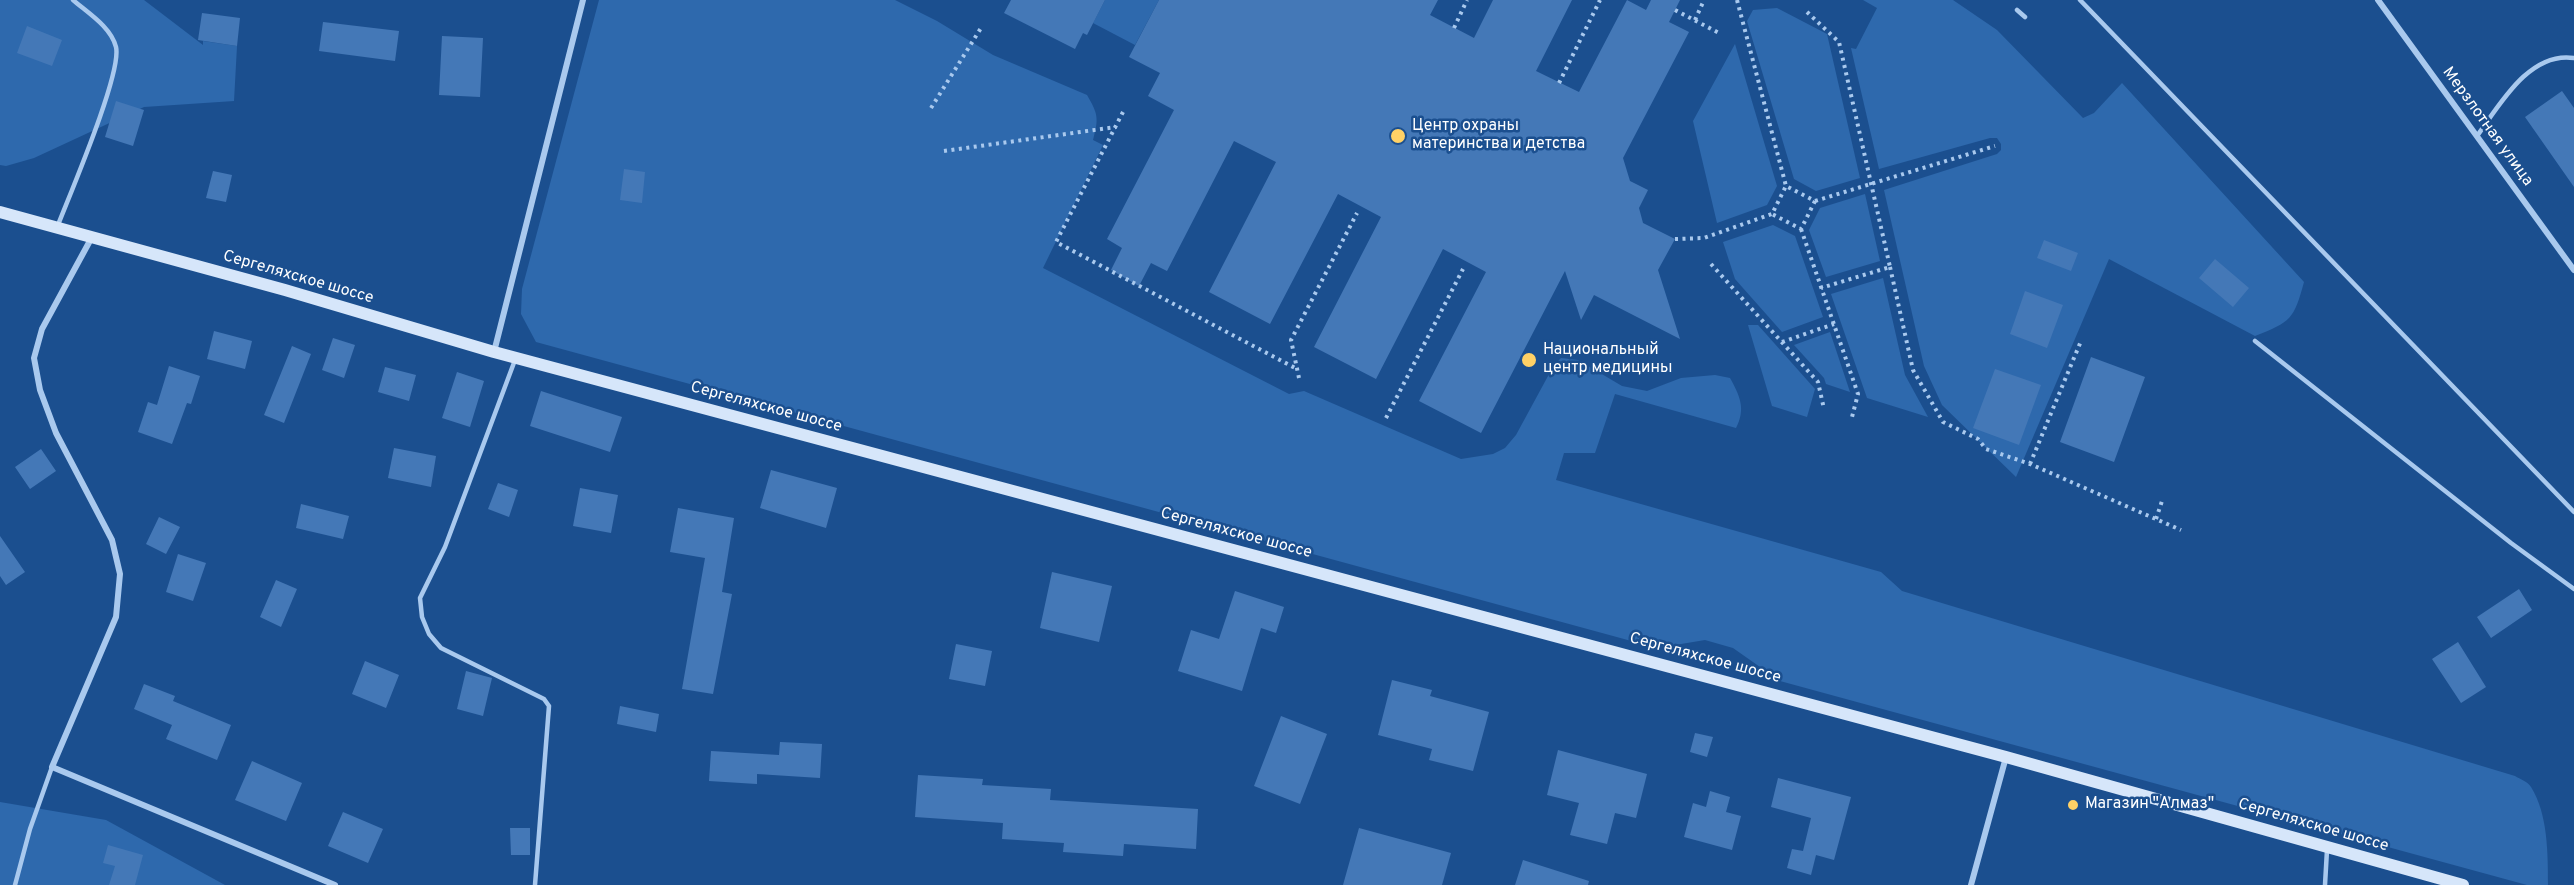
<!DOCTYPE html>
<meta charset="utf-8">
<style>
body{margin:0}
canvas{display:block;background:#1b4f8f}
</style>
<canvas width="2574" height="885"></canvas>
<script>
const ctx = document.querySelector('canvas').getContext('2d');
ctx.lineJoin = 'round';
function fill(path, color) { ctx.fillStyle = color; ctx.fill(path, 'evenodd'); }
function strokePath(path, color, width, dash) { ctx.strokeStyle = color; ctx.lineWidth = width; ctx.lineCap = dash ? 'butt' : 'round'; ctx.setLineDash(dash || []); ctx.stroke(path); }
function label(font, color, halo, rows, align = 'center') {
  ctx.font = font + ' Overpass,sans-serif'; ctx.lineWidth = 5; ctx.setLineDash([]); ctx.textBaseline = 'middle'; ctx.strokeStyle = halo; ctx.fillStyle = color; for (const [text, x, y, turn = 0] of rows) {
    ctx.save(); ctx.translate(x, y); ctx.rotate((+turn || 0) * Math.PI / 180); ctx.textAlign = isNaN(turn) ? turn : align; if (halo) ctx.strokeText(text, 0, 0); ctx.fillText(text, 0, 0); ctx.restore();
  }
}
fill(new Path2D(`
 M 0,0 L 144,0 L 203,45 L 203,41 L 237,46 L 234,101 L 144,107 L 34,158 L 6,166 L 0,165 Z
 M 599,0 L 895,0 L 937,21 L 993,55 L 1087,95 C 1098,114 1099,118 1093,140 L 1103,145 L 1043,268 L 1289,394 L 1304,391 L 1461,459 L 1493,454 L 1505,448 L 1516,435 L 1554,365 L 1561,358 L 1578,360 L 1622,386 L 1647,391 L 1681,378 L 1715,375 L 1730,378 C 1740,396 1746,409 1736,428 L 1615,394 L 1595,453 L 1564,453 L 1556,480 L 1881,572 L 1902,591 L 2515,776 C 2520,779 2528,782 2531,787 C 2548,814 2548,854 2548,885 L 2527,885 L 1780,681 L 1733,648 L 1705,640 L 1657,648 L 536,342 L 521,314 L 522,289 Z
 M 1105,0 L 1159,0 L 1135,45 L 1093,23 Z
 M 1863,0 L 1953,0 L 1997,30 L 2083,118 L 2094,113 L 2122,83 L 2304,282 C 2294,319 2291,322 2255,336 L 2109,259 L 2016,477 L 1942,405 L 1924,366 L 1884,190 L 1997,154 L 2001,150 L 2001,144 L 1997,138 L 1990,138 L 1879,169 L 1851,48 L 1856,49 L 1877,8 Z
 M 1777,8 L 1827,34 L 1860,178 L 1816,191 L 1794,179 L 1747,21 L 1753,10 Z
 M 1735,44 L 1777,186 L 1767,205 L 1717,223 L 1693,121 Z
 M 1865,194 L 1880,261 L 1826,277 L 1809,230 L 1820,208 Z
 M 1773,225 L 1795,236 L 1823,317 L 1782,332 L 1735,279 L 1723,242 Z
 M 1883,278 L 1905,375 L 1928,417 L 1867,398 L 1831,294 Z
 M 1748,325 L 1758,325 L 1815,389 L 1807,417 L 1772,406 Z
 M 1830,332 L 1850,392 L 1826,384 L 1824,378 L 1794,345 Z
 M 0,802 L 106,820 L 225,885 L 0,885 Z`), '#2e69ad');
fill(new Path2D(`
 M 1011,0 L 1105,0 L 1087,35 L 1083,33 L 1075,49 L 1004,13 Z
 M 1159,0 L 1438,0 L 1430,15 L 1474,38 L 1493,0 L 1572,0 L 1536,71 L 1579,92 L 1627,0 L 1646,10 L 1651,0 L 1680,0 L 1669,22 L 1689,32 L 1623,158 L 1630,181 L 1648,190 L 1639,208 L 1643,223 L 1675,239 L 1658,270 L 1680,339 L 1594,295 L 1581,320 L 1565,271 L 1481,433 L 1419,401 L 1486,272 L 1443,249 L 1376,379 L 1314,347 L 1381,217 L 1338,194 L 1270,324 L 1209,292 L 1276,162 L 1234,141 L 1167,271 L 1151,263 L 1139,286 L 1111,270 L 1122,248 L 1107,239 L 1174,110 L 1148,96 L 1160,73 L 1129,57 Z
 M 202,13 L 240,18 L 237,46 L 198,40 Z
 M 323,22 L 399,31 L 395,61 L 319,51 Z
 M 27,26 L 62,40 L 52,66 L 17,53 Z
 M 442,36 L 483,38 L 480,97 L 439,95 Z
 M 2562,91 L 2574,108 L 2574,187 L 2525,117 Z
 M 116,101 L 144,110 L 133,146 L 105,137 Z
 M 624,169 L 645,172 L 642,203 L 620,200 Z
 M 213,171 L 232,175 L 226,202 L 206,198 Z
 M 2044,240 L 2078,253 L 2071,271 L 2037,258 Z
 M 2215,259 L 2249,288 L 2233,307 L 2199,278 Z
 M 2025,291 L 2063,305 L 2047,348 L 2010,334 Z
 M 214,331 L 252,341 L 245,369 L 207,359 Z
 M 333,338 L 355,345 L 344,378 L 322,370 Z
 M 292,346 L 311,354 L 284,423 L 264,415 Z
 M 2091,357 L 2145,377 L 2114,462 L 2060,442 Z
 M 169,366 L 200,376 L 191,404 L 187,403 L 172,444 L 138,432 L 148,402 L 157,405 Z
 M 385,367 L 416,375 L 409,401 L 378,392 Z
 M 1995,369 L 2041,385 L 2019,445 L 1973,428 Z
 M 457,372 L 484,381 L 470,427 L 442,418 Z
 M 541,391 L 622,417 L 610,452 L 530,426 Z
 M 394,448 L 436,456 L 431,487 L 388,478 Z
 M 41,449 L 56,471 L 30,489 L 15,467 Z
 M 771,470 L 837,488 L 826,528 L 760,508 Z
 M 498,483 L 518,490 L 509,517 L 488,509 Z
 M 580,488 L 618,495 L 611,533 L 573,526 Z
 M 301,504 L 349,516 L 343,539 L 296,528 Z
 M 678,508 L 734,518 L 722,592 L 732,594 L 713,694 L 682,689 L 705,558 L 670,552 Z
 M 159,517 L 180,527 L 166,554 L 146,544 Z
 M 0,536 L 25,572 L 6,585 L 0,576 Z
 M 178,554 L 206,563 L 193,601 L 166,592 Z
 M 1052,572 L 1112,586 L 1099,642 L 1040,628 Z
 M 276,580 L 297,589 L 281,627 L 260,617 Z
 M 2519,589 L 2532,610 L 2491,638 L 2477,617 Z
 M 1235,591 L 1284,607 L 1276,633 L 1261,628 L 1242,691 L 1178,671 L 1191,630 L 1219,639 Z
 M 2458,642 L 2486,687 L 2461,703 L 2432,659 Z
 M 956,644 L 992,651 L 985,686 L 949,679 Z
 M 365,661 L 399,675 L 386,708 L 352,694 Z
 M 466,671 L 492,678 L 483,716 L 457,709 Z
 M 1392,680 L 1432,690 L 1430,696 L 1489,712 L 1473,771 L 1429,760 L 1432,749 L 1378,735 Z
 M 144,684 L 175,696 L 173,701 L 231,725 L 217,760 L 166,739 L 172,725 L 134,709 Z
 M 620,706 L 659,714 L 656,732 L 617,724 Z
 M 1281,716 L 1327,734 L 1300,804 L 1254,786 Z
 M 1695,733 L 1713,737 L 1707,757 L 1690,752 Z
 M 780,742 L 822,744 L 820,778 L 757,774 L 757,784 L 709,781 L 711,751 L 779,755 Z
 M 1558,750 L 1647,774 L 1636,818 L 1615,813 L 1607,844 L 1570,835 L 1579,803 L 1547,795 Z
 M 252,761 L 302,783 L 286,821 L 235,800 Z
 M 918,775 L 983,779 L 982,785 L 1051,789 L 1050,800 L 1198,809 L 1196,849 L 1124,844 L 1123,856 L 1063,852 L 1064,843 L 1002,839 L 1003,823 L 915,817 Z
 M 1778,778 L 1851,797 L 1834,860 L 1816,855 L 1811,875 L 1787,868 L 1792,849 L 1803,851 L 1811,818 L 1771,807 Z
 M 1710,791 L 1730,797 L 1726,812 L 1741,816 L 1732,850 L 1684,837 L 1693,803 L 1706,807 Z
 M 343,812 L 383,829 L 368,863 L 328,846 Z
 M 510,828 L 530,828 L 530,855 L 511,855 Z
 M 1359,828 L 1451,853 L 1442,885 L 1343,885 Z
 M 108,845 L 143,855 L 135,885 L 109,885 L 115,866 L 103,863 Z
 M 1523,860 L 1589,881 L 1588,885 L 1515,885 Z`), '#4478b7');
strokePath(new Path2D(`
 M 1737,0 L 1786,186
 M 1675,10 L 1719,33
 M 1807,12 L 1839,42 L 1890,267 L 1821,288
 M 1695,20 L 1704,0
 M 1454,28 L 1467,0
 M 1559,83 L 1600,0
 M 931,108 L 981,28
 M 1123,112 L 1056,242 L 1297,369
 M 944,151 L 1116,127
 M 1815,201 L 1995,146
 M 1801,229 L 1858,394 L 1852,417
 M 1675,239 L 1704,238 L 1772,214 L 1786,186 L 1815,201 L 1801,229 L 1772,214
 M 1711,264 L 1818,382 L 1824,409
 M 1890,267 L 1913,370 L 1943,422 L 1978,439 L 1986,449 L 2030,464 L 2181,530
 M 1782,342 L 1834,324
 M 1299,378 L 1291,340 L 1357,213
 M 1386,418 L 1463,269
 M 2030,464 L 2081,341
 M 2156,519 L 2162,501`), '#a9c9ee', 4, [3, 4.5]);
strokePath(new Path2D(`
 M 2080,0 L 2574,512
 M 2017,10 L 2025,17
 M 2477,136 C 2499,106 2529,51 2574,58
 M 58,225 C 70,194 122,73 116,47 C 111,27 88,13 73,0
 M 2255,341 L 2511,543 L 2574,589
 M 515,360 L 445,547 L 420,598 L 422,617 L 429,634 L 441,648 L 544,699 L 549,706 L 535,885
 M 15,885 L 30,829 L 52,767
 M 2325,885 L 2327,850`), '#a9c9ee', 4.5);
strokePath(new Path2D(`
 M 2378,0 L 2574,270
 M 92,237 L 42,329 L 34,358 L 40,390 L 56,433 L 112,540 L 120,574 L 116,617 L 52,767 L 335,885
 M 494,352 L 583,0
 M 1971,885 L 2006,757`), '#a9c9ee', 6);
strokePath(new Path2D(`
 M 0,212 L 285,290 L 494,352 L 2006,757 L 2463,885`), '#d6e6fa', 12);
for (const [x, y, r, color] of [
 [1398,136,8,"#ffd166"],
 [1529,360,8,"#ffd166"],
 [2073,805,6,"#ffd166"]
]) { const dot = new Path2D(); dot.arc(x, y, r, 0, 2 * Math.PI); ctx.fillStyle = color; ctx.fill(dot); strokePath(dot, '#1b4f8f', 2); }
label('16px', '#fff', '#1b4f8f', [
 ["Центр охраны",1412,127],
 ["материнства и детства",1412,145],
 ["Национальный",1543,351],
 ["центр медицины",1543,369],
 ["Магазин \"Алмаз\"",2085,805]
], 'left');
label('16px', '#fff', '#1b4f8f', [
 ["Мерзлотная улица",2487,127,54],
 ["Сергеляхское шоссе",298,278,16],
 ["Сергеляхское шоссе",766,408,15],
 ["Сергеляхское шоссе",1236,534,15],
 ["Сергеляхское шоссе",1705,659,15],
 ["Сергеляхское шоссе",2313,826,16]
]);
</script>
